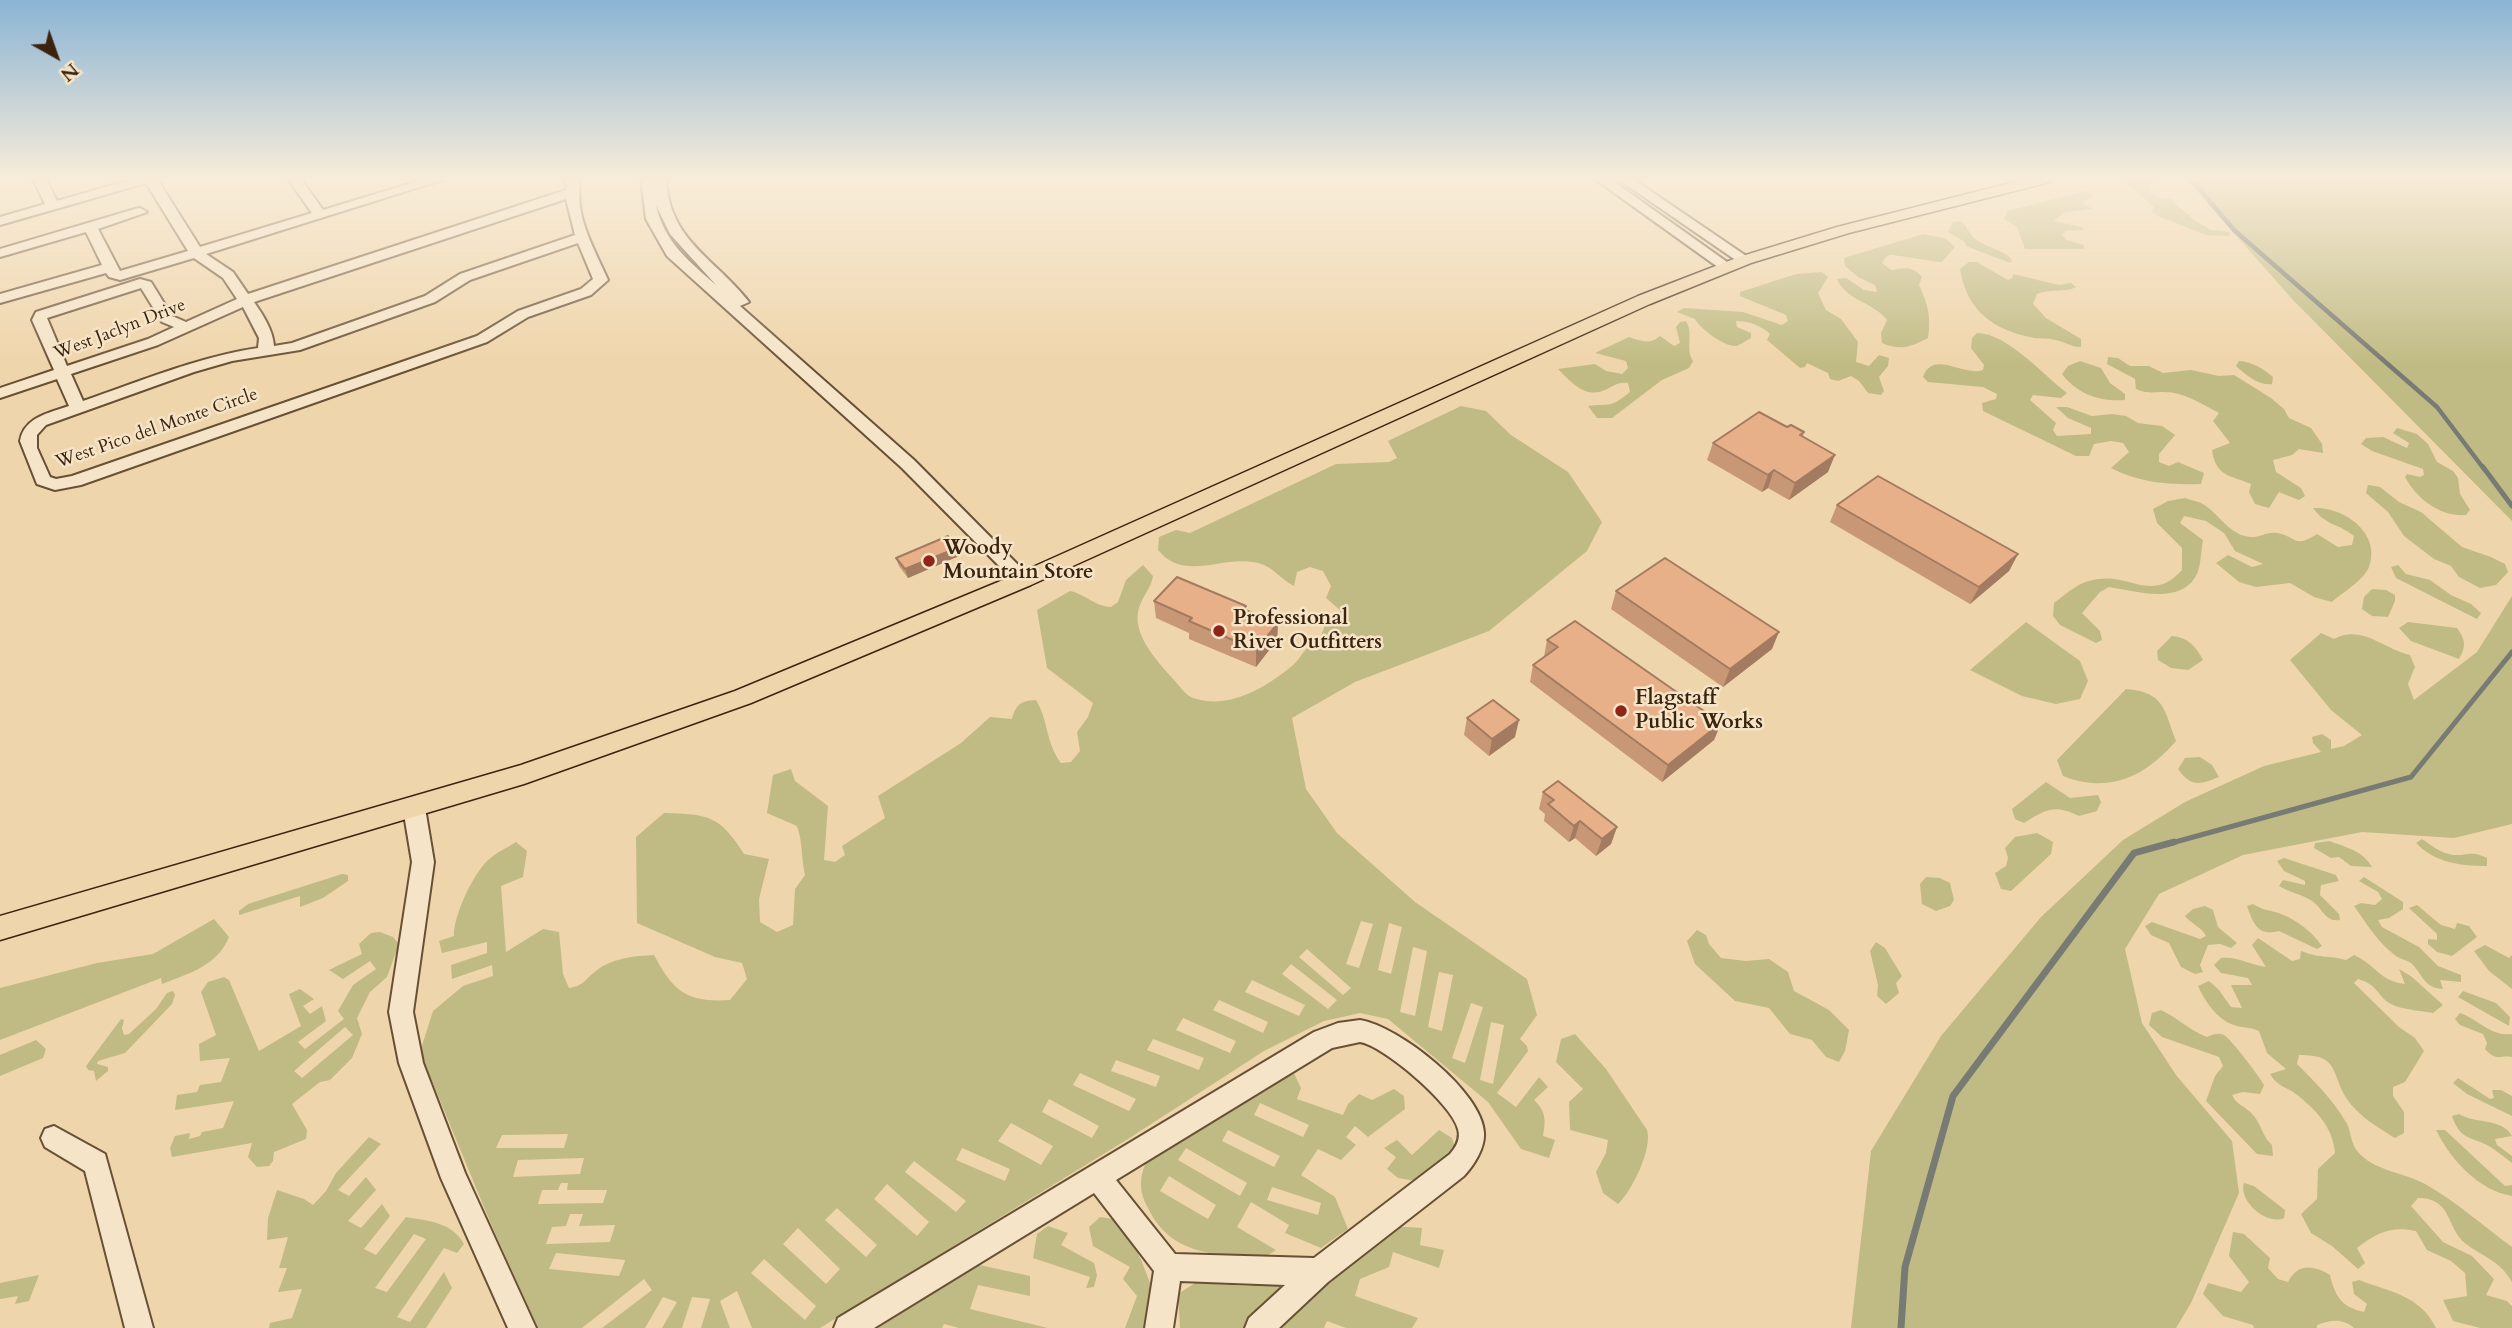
<!DOCTYPE html>
<style>
body{margin:0}
#map{position:relative;width:2512px;height:1328px;overflow:hidden;background:#efd5ab;font-family:Cardo,serif}
canvas{display:block}
.north{position:absolute;left:21px;top:21px;width:70px;height:70px;-webkit-text-stroke:5px #f5e4c8;paint-order:stroke;rotate:140deg;font-size:19px;font-weight:700;line-height:28px;text-align:center;color:#3b240e}
.north::after{content:'';display:block;margin:auto;width:24px;height:32px;background:#3b240e;clip-path:polygon(50% 0,100% 100%,50% 72%,0 100%)}
</style>
<div id="map">
<canvas width="2512" height="1328"></canvas>
<div class="north">N</div>
</div>
<script>
const ctx = document.querySelector('canvas').getContext('2d');
ctx.lineJoin = 'round';
function fill(path, color) { ctx.fillStyle = color; ctx.fill(path, 'evenodd'); }
function strokePath(path, color, width, dash) { ctx.strokeStyle = color; ctx.lineWidth = width; ctx.lineCap = dash ? 'butt' : 'round'; ctx.setLineDash(dash || []); ctx.stroke(path); }
function label(font, color, halo, rows, align = 'center') {
  ctx.font = font + ' Cardo,serif'; ctx.lineWidth = 5; ctx.setLineDash([]); ctx.textBaseline = 'middle'; ctx.strokeStyle = halo; ctx.fillStyle = color; for (const [text, x, y, turn = 0] of rows) {
    ctx.save(); ctx.translate(x, y); ctx.rotate((+turn || 0) * Math.PI / 180); ctx.textAlign = isNaN(turn) ? turn : align; if (halo) ctx.strokeText(text, 0, 0); ctx.fillText(text, 0, 0); ctx.restore();
  }
}
fill(new Path2D(`
 M 2122,179 L 2155,179 L 2150,186 L 2151,193 L 2159,198 L 2170,199 L 2193,219 L 2211,230 L 2230,232 L 2229,236 L 2206,235 L 2158,216 L 2152,212 L 2154,207 Z
 M 2186,179 L 2512,179 L 2512,521 L 2293,300 Z
 M 2086,191 L 2095,196 L 2081,202 L 2092,209 L 2065,212 L 2053,221 L 2082,227 L 2084,230 L 2066,231 L 2062,235 L 2067,240 L 2084,245 L 2084,249 L 2025,249 L 2017,227 L 2004,219 L 2007,211 Z
 M 1960,221 C 1968,225 1969,236 1978,241 C 1989,248 2004,250 2012,260 L 2010,263 L 1966,246 L 1965,242 L 1948,232 L 1953,222 Z
 M 1923,234 L 1945,238 L 1955,247 L 1942,262 C 1934,262 1893,254 1890,255 C 1886,256 1885,259 1882,263 L 1891,270 C 1905,268 1912,265 1922,277 L 1919,285 C 1928,304 1931,316 1928,338 C 1911,347 1900,351 1882,343 L 1881,333 L 1887,320 C 1875,303 1845,300 1837,279 L 1846,278 L 1864,290 L 1877,292 L 1875,285 L 1858,277 L 1845,266 L 1844,258 Z
 M 1969,262 L 1977,262 L 2008,280 L 2012,278 L 2013,274 L 2059,285 L 2071,283 L 2076,287 C 2066,293 2052,288 2037,294 L 2033,304 L 2046,318 L 2081,339 L 2081,347 C 2070,347 2066,342 2056,340 C 2049,338 2041,339 2034,338 C 1993,330 1967,311 1960,269 Z
 M 1822,272 L 1828,277 L 1818,293 L 1826,310 L 1841,319 L 1858,342 L 1856,362 L 1869,366 L 1879,355 L 1889,358 L 1888,366 L 1879,377 L 1884,391 L 1881,395 L 1868,393 L 1859,381 L 1851,376 L 1838,381 L 1830,379 L 1828,373 L 1807,363 L 1805,367 L 1800,368 L 1767,340 L 1770,334 C 1760,325 1749,321 1736,321 L 1737,327 L 1751,333 L 1751,338 C 1746,340 1741,345 1736,346 C 1725,347 1700,329 1695,319 L 1677,312 L 1684,308 L 1743,312 L 1782,325 L 1788,321 L 1786,315 L 1740,296 L 1740,292 L 1796,274 Z
 M 1686,321 C 1694,333 1685,350 1693,361 L 1689,368 L 1662,380 L 1612,418 L 1597,418 L 1588,406 C 1611,403 1609,409 1630,392 L 1628,383 C 1619,382 1615,385 1607,389 C 1586,400 1572,383 1558,369 L 1595,364 L 1606,371 L 1622,374 L 1628,368 L 1626,361 L 1595,353 L 1629,337 C 1641,341 1650,345 1660,336 L 1674,346 L 1680,343 L 1676,327 L 1680,322 Z
 M 1977,333 C 2007,333 2043,375 2067,393 L 2061,398 L 2033,395 L 2030,400 L 2056,423 L 2053,430 L 2057,436 L 2091,434 L 2091,428 L 2068,418 L 2056,407 L 2067,407 L 2092,416 L 2112,414 L 2126,416 L 2138,423 L 2162,426 L 2175,435 L 2159,454 L 2159,462 L 2169,466 L 2178,462 L 2204,473 L 2201,484 C 2169,485 2140,483 2111,468 L 2129,452 L 2123,443 L 2111,441 L 2094,444 L 2089,456 L 2076,456 L 1983,411 L 1982,403 L 1996,399 L 1997,394 L 1983,387 L 1928,382 L 1923,377 C 1933,349 1964,377 1983,370 L 1984,365 L 1971,348 L 1972,338 Z
 M 2108,357 L 2118,358 L 2130,366 L 2149,366 L 2163,373 L 2191,370 L 2219,376 L 2234,375 L 2271,398 L 2284,409 L 2289,418 L 2311,428 L 2322,444 L 2323,453 L 2299,449 L 2292,455 L 2273,460 L 2276,472 L 2301,488 L 2305,496 L 2299,500 L 2279,492 L 2269,508 L 2255,504 L 2249,492 L 2251,484 C 2230,475 2216,477 2212,450 L 2230,443 L 2213,421 L 2219,413 C 2202,404 2184,392 2164,392 C 2152,392 2147,394 2136,389 L 2135,379 L 2107,364 Z
 M 2080,361 L 2101,368 L 2110,383 L 2125,394 L 2125,400 C 2100,402 2077,394 2062,374 L 2068,366 Z
 M 2239,361 C 2253,362 2262,368 2273,377 L 2272,384 C 2259,386 2246,375 2236,366 Z
 M 1461,406 L 1486,411 L 1511,435 L 1568,472 L 1602,522 L 1587,551 L 1489,631 L 1355,682 L 1292,718 L 1306,789 L 1337,833 L 1415,902 L 1527,979 L 1537,1015 L 1520,1039 L 1527,1046 L 1528,1051 L 1497,1093 L 1516,1107 L 1539,1077 L 1548,1087 L 1534,1100 C 1546,1111 1546,1121 1543,1136 L 1555,1140 L 1549,1158 L 1521,1149 L 1488,1102 L 1388,1019 L 1360,1013 L 1324,1021 L 1264,1051 L 1128,1139 L 820,1328 L 752,1328 L 737,1291 L 720,1301 L 730,1328 L 701,1328 L 710,1299 L 692,1297 L 682,1328 L 662,1328 L 677,1302 L 663,1297 L 645,1328 L 602,1328 L 652,1290 L 644,1279 L 582,1328 L 538,1328 L 491,1224 L 420,1052 L 433,1011 L 463,986 L 493,976 L 492,965 L 452,979 L 451,965 L 487,953 L 487,942 L 442,953 L 439,941 L 454,936 C 453,916 473,875 487,861 C 495,853 507,848 516,842 L 527,851 L 523,877 L 501,886 L 506,952 L 543,929 L 559,932 L 563,974 L 569,988 C 584,986 585,979 596,971 C 612,958 634,956 654,955 C 673,991 687,1003 730,1000 L 747,979 L 742,963 L 715,957 L 637,923 L 636,837 L 664,813 C 709,814 720,816 744,854 L 769,859 L 759,899 L 760,922 L 777,932 L 793,925 L 795,889 L 805,875 C 801,858 803,843 797,826 L 767,813 L 773,775 L 791,769 L 795,781 L 828,806 L 824,860 L 835,862 L 845,855 L 842,846 L 885,818 L 878,796 L 961,743 L 990,717 L 1012,719 C 1016,704 1021,701 1036,700 C 1049,722 1045,741 1061,763 L 1071,762 L 1080,751 L 1077,732 L 1088,717 L 1093,703 L 1047,668 L 1037,610 L 1070,591 C 1087,595 1094,606 1111,607 L 1118,602 L 1126,580 L 1143,565 L 1153,576 C 1151,588 1144,594 1140,605 C 1129,632 1157,661 1174,680 C 1179,685 1186,696 1193,698 C 1229,710 1265,688 1292,666 C 1303,657 1303,646 1319,642 L 1327,619 L 1341,611 L 1326,598 L 1331,586 L 1323,571 L 1310,567 L 1297,572 L 1294,586 C 1280,579 1274,567 1258,563 C 1223,554 1185,583 1158,550 L 1159,537 L 1176,530 L 1190,533 L 1336,464 L 1389,462 L 1397,458 L 1388,441 ZM 1361,921 L 1373,924 L 1359,968 L 1346,964 ZM 1389,923 L 1402,927 L 1391,974 L 1378,970 ZM 1413,947 L 1427,951 L 1415,1016 L 1400,1012 ZM 1307,949 L 1351,988 L 1343,995 L 1299,957 ZM 1291,964 L 1337,1000 L 1328,1009 L 1282,974 ZM 1439,972 L 1453,975 L 1442,1031 L 1428,1027 ZM 1252,980 L 1305,1005 L 1299,1016 L 1245,992 ZM 1219,1000 L 1268,1022 L 1263,1033 L 1213,1010 ZM 1471,1003 L 1483,1007 L 1465,1063 L 1452,1058 ZM 1183,1018 L 1236,1041 L 1230,1053 L 1176,1030 ZM 1491,1022 L 1504,1025 L 1493,1084 L 1480,1080 ZM 1153,1039 L 1204,1058 L 1199,1070 L 1147,1050 ZM 1116,1060 L 1160,1076 L 1156,1087 L 1111,1071 ZM 1080,1073 L 1136,1099 L 1129,1111 L 1073,1085 ZM 1049,1099 L 1099,1126 L 1092,1138 L 1042,1112 ZM 1011,1123 L 1053,1146 L 1041,1165 L 998,1141 ZM 568,1134 L 564,1148 L 496,1148 L 502,1135 ZM 962,1148 L 1010,1169 L 1005,1181 L 956,1160 ZM 584,1158 L 580,1174 L 513,1177 L 518,1160 ZM 914,1161 L 966,1201 L 956,1212 L 905,1172 ZM 561,1183 L 568,1183 L 567,1190 L 607,1190 L 603,1203 L 538,1204 L 542,1190 L 558,1190 ZM 887,1184 L 929,1222 L 917,1236 L 874,1199 ZM 837,1208 L 877,1245 L 866,1257 L 825,1220 ZM 570,1214 L 583,1214 L 579,1226 L 615,1225 L 610,1242 L 546,1244 L 552,1227 L 566,1226 ZM 798,1228 L 840,1269 L 826,1284 L 783,1244 ZM 556,1253 L 625,1260 L 625,1261 L 619,1276 L 549,1269 ZM 764,1259 L 816,1306 L 805,1320 L 751,1273 Z
 M 2397,428 L 2417,434 L 2428,444 L 2437,462 L 2453,471 L 2458,478 L 2460,494 L 2470,510 L 2466,515 C 2440,517 2417,499 2405,477 L 2407,474 L 2420,477 L 2424,475 L 2423,469 L 2372,451 L 2361,444 L 2366,438 L 2383,437 L 2407,448 L 2409,443 L 2393,433 Z
 M 2368,485 L 2380,487 L 2399,502 L 2421,512 L 2462,547 L 2491,557 L 2505,564 L 2508,572 L 2496,585 L 2480,588 L 2459,577 L 2451,566 L 2434,559 L 2404,536 L 2388,512 L 2366,493 Z
 M 2185,498 C 2190,500 2197,501 2201,503 C 2218,512 2226,531 2245,536 C 2258,540 2265,531 2277,533 C 2298,537 2293,549 2317,534 L 2338,547 L 2352,545 L 2354,536 C 2338,523 2326,526 2313,508 C 2343,506 2382,533 2369,567 C 2364,580 2342,593 2332,602 L 2314,597 L 2290,583 L 2256,587 L 2239,582 L 2216,563 L 2228,555 L 2252,567 L 2263,564 L 2235,551 L 2224,533 L 2206,521 L 2184,516 L 2180,523 L 2203,540 C 2201,550 2201,565 2197,574 C 2181,606 2136,591 2109,587 L 2100,592 L 2082,613 L 2100,631 L 2102,640 L 2096,643 L 2060,625 L 2053,616 L 2054,603 C 2068,592 2080,581 2098,579 C 2132,574 2152,603 2182,570 L 2182,548 L 2157,523 L 2153,509 L 2168,501 Z
 M 2398,565 L 2406,574 L 2430,580 L 2451,595 L 2471,604 L 2481,613 L 2477,619 L 2396,578 L 2391,567 Z
 M 2372,589 L 2386,590 L 2395,595 L 2395,601 L 2388,617 L 2372,616 L 2362,609 L 2364,597 Z
 M 2512,596 L 2512,824 L 2454,838 L 2362,832 L 2243,855 L 2159,894 L 2125,949 L 2142,1023 L 2176,1075 L 2232,1141 L 2239,1193 L 2191,1303 L 2176,1328 L 1851,1328 L 1871,1151 L 1941,1036 L 2041,917 L 2123,840 L 2185,802 L 2264,766 L 2321,752 L 2313,743 L 2312,737 L 2322,734 L 2331,740 L 2331,749 L 2344,746 L 2362,735 L 2331,710 L 2290,660 L 2321,633 L 2334,639 C 2362,624 2383,649 2410,655 L 2415,667 L 2408,684 L 2414,700 L 2477,652 Z
 M 2026,622 L 2080,661 L 2088,681 L 2080,699 L 2056,704 L 2022,696 L 1970,670 Z
 M 2408,622 L 2457,628 C 2466,640 2466,647 2459,659 L 2411,641 L 2399,628 Z
 M 2172,636 C 2187,637 2196,646 2203,660 L 2188,670 L 2171,668 L 2158,660 L 2157,651 Z
 M 2126,689 C 2165,692 2164,710 2176,741 C 2145,777 2109,794 2063,776 L 2057,760 Z
 M 2200,757 L 2212,765 L 2219,777 C 2199,785 2191,787 2178,769 L 2185,758 Z
 M 2046,782 L 2070,798 L 2098,795 L 2101,802 L 2097,811 L 2079,816 C 2055,804 2046,809 2024,823 L 2015,819 L 2012,809 Z
 M 2037,833 L 2053,842 L 2051,854 L 2011,891 L 2001,889 L 1995,873 L 2006,866 L 2008,858 L 2005,848 L 2015,837 Z
 M 2422,839 C 2432,846 2441,853 2453,855 C 2468,856 2470,850 2487,858 L 2487,866 C 2461,866 2435,863 2416,843 Z
 M 2329,841 C 2346,847 2363,851 2372,867 L 2351,866 L 2339,857 L 2331,858 L 2314,848 L 2315,843 Z
 M 2284,858 L 2336,875 L 2339,881 L 2321,885 L 2320,895 L 2339,914 L 2340,920 C 2324,922 2323,908 2312,901 C 2302,894 2290,893 2279,886 L 2283,880 L 2305,885 L 2305,881 L 2284,871 L 2277,861 Z
 M 342,874 L 348,875 L 348,881 L 323,898 L 300,907 L 300,896 L 239,915 L 239,911 L 248,904 Z
 M 1926,877 L 1940,878 L 1950,883 L 1954,900 L 1950,906 L 1936,911 L 1922,904 L 1920,884 Z
 M 2364,877 L 2403,902 L 2403,909 L 2389,918 L 2378,920 L 2382,927 L 2419,947 L 2438,966 L 2461,975 L 2461,982 L 2440,980 L 2443,989 C 2423,988 2423,974 2411,963 C 2407,960 2400,959 2396,956 C 2379,944 2366,923 2354,906 L 2361,903 L 2375,905 L 2382,899 L 2378,892 L 2359,881 Z
 M 2253,904 C 2261,909 2267,910 2275,912 C 2293,917 2312,931 2322,946 L 2317,949 L 2279,931 C 2258,937 2253,923 2247,906 Z
 M 2417,905 L 2441,925 L 2455,929 L 2457,923 L 2469,926 L 2477,937 L 2452,956 L 2437,952 L 2428,944 L 2428,939 L 2437,940 L 2437,934 L 2409,908 Z
 M 2205,906 L 2213,910 L 2218,927 L 2237,943 L 2231,948 L 2220,944 L 2208,945 L 2200,965 L 2203,972 L 2195,974 L 2181,967 L 2169,943 L 2151,935 L 2145,926 L 2152,922 L 2200,939 L 2206,936 C 2203,928 2190,923 2185,916 L 2193,909 Z
 M 214,919 L 229,937 C 217,966 190,973 162,984 L 161,978 L 0,1040 L 0,988 L 97,963 L 153,954 Z
 M 1697,930 L 1706,935 L 1709,944 L 1721,958 L 1746,961 L 1769,959 L 1788,972 L 1794,991 L 1829,1010 L 1849,1030 L 1845,1051 L 1839,1062 L 1826,1057 L 1812,1040 L 1790,1034 L 1769,1008 L 1735,1001 L 1695,964 L 1687,941 Z
 M 380,932 L 393,937 L 399,944 L 387,977 L 370,992 L 357,1018 L 362,1034 L 352,1058 L 330,1080 L 320,1082 L 292,1104 L 307,1130 L 306,1139 L 274,1152 L 273,1161 L 269,1166 L 257,1167 L 248,1157 L 252,1143 L 172,1157 L 170,1148 L 175,1136 L 190,1133 L 189,1139 L 200,1136 L 202,1132 L 223,1128 L 234,1101 L 175,1110 L 177,1095 L 197,1092 L 200,1085 L 221,1082 L 230,1058 L 200,1061 L 199,1044 L 216,1035 L 201,992 L 208,982 L 224,977 L 229,980 L 259,1051 L 301,1026 L 289,994 L 300,989 L 314,999 L 303,1006 L 310,1014 L 322,1006 L 326,1021 L 298,1042 L 305,1049 L 344,1019 L 338,1011 L 353,985 L 376,969 L 370,961 L 343,979 L 329,970 L 362,954 L 359,944 L 371,933 ZM 345,1027 L 353,1035 L 302,1078 L 294,1071 Z
 M 2258,938 L 2292,961 L 2300,959 L 2301,951 C 2321,959 2328,955 2346,960 L 2354,955 C 2375,964 2379,981 2405,984 L 2399,969 L 2412,977 L 2443,1005 L 2433,1013 C 2418,1010 2395,1010 2384,999 C 2374,988 2374,984 2358,979 L 2354,983 L 2399,1027 L 2415,1038 L 2424,1051 L 2405,1082 L 2393,1087 L 2393,1096 L 2404,1112 L 2404,1133 L 2395,1138 C 2379,1128 2358,1116 2347,1099 C 2330,1072 2340,1055 2299,1055 L 2297,1064 C 2315,1082 2333,1100 2346,1122 C 2352,1131 2349,1144 2361,1155 C 2377,1171 2405,1173 2425,1184 C 2457,1202 2483,1226 2512,1247 L 2512,1282 C 2499,1260 2485,1258 2466,1244 C 2446,1229 2453,1198 2418,1198 L 2411,1206 L 2443,1242 L 2472,1256 L 2494,1279 L 2486,1295 L 2507,1301 L 2512,1306 L 2512,1328 L 2480,1328 L 2453,1321 L 2443,1300 L 2467,1296 L 2465,1273 L 2451,1261 L 2427,1250 L 2416,1231 C 2391,1226 2378,1232 2357,1248 L 2365,1263 L 2358,1269 L 2332,1246 L 2311,1233 L 2301,1214 L 2317,1199 L 2318,1169 L 2335,1153 C 2333,1127 2316,1110 2296,1094 C 2286,1087 2277,1086 2270,1074 L 2286,1069 L 2267,1053 L 2259,1031 C 2250,1027 2245,1028 2237,1026 C 2219,1022 2205,1002 2198,986 L 2209,981 L 2219,990 L 2231,1007 L 2242,1008 L 2231,985 L 2252,985 L 2248,978 L 2221,973 L 2214,965 L 2221,958 C 2238,956 2250,965 2266,967 L 2252,945 Z
 M 1876,942 L 1885,948 L 1902,976 L 1896,983 L 1899,993 L 1886,1004 L 1877,996 L 1878,985 L 1870,951 Z
 M 2485,945 L 2509,958 L 2512,955 L 2512,989 L 2489,971 L 2474,951 Z
 M 173,991 L 175,995 L 172,1004 L 125,1053 L 98,1061 L 97,1064 L 108,1067 L 108,1071 L 96,1081 L 94,1071 L 88,1070 L 86,1066 L 121,1019 L 124,1020 L 122,1028 L 124,1035 L 129,1034 L 156,1009 L 167,993 Z
 M 2463,991 L 2496,1003 L 2510,1017 L 2509,1026 L 2458,997 Z
 M 2161,1010 C 2178,1018 2189,1030 2207,1037 C 2212,1035 2217,1032 2224,1035 C 2230,1038 2260,1077 2264,1085 L 2260,1094 L 2243,1092 L 2232,1095 C 2237,1106 2246,1106 2253,1115 C 2262,1125 2262,1136 2272,1145 L 2273,1156 L 2257,1154 L 2206,1101 L 2215,1076 L 2223,1066 L 2219,1057 L 2162,1037 L 2149,1025 L 2152,1013 Z
 M 2460,1013 C 2478,1019 2491,1037 2512,1034 L 2512,1057 C 2498,1055 2497,1062 2485,1049 L 2487,1043 L 2483,1034 L 2460,1025 L 2455,1019 Z
 M 1575,1034 L 1606,1069 L 1647,1130 C 1653,1148 1632,1191 1618,1204 L 1603,1193 L 1596,1172 L 1606,1153 L 1608,1140 L 1570,1130 L 1569,1102 L 1583,1089 L 1556,1062 L 1561,1039 Z
 M 36,1040 L 46,1049 L 43,1058 L 0,1076 L 0,1055 Z
 M 1292,1069 L 1301,1088 L 1297,1099 L 1343,1115 L 1348,1104 L 1359,1094 L 1372,1100 L 1394,1089 L 1404,1096 L 1405,1109 L 1368,1137 L 1355,1126 L 1346,1137 L 1356,1145 L 1341,1160 L 1318,1149 L 1301,1175 L 1335,1197 L 1348,1229 L 1321,1248 L 1285,1233 L 1289,1225 L 1251,1202 L 1237,1227 L 1276,1250 L 1260,1260 C 1214,1253 1171,1256 1148,1208 C 1139,1192 1139,1179 1146,1162 ZM 1260,1103 L 1309,1125 L 1303,1137 L 1254,1115 ZM 1228,1130 L 1280,1156 L 1274,1167 L 1222,1141 ZM 1186,1148 L 1247,1183 L 1240,1196 L 1178,1160 ZM 1169,1176 L 1216,1205 L 1208,1219 L 1160,1191 ZM 1272,1187 L 1321,1203 L 1318,1215 L 1267,1200 Z
 M 2458,1078 L 2490,1099 L 2494,1098 L 2492,1090 L 2501,1090 L 2512,1096 L 2512,1116 L 2467,1094 L 2453,1083 Z
 M 2459,1114 C 2475,1124 2503,1118 2512,1136 L 2495,1139 L 2497,1145 L 2512,1156 L 2512,1163 C 2504,1157 2497,1151 2489,1146 C 2470,1136 2460,1140 2452,1116 Z
 M 1439,1130 L 1452,1138 L 1455,1148 L 1416,1181 L 1398,1178 L 1387,1169 L 1396,1157 L 1384,1148 L 1397,1140 L 1412,1155 Z
 M 2436,1130 L 2445,1130 L 2505,1186 L 2512,1185 L 2512,1196 C 2478,1190 2451,1160 2436,1130 Z
 M 369,1137 L 381,1144 L 338,1190 L 349,1196 L 366,1177 L 376,1190 L 348,1221 L 361,1228 L 382,1204 L 390,1216 L 364,1249 L 376,1255 L 406,1217 C 428,1221 452,1222 464,1244 L 457,1253 L 444,1248 L 397,1317 L 410,1322 L 444,1272 L 452,1288 L 426,1328 L 269,1328 L 270,1323 L 292,1318 L 302,1289 L 278,1292 L 287,1268 L 279,1268 L 288,1237 L 267,1240 L 268,1218 L 277,1190 L 304,1199 L 313,1205 L 326,1191 L 336,1173 ZM 414,1234 L 426,1239 L 387,1292 L 375,1288 Z
 M 2244,1183 L 2254,1186 L 2285,1210 L 2284,1218 C 2267,1226 2238,1201 2244,1183 Z
 M 1100,1217 L 1113,1219 L 1130,1238 L 1141,1260 L 1152,1288 L 1146,1328 L 1125,1328 L 1137,1296 L 1123,1279 L 1130,1267 L 1093,1246 L 1089,1227 Z
 M 1048,1226 L 1068,1233 L 1061,1245 L 1094,1263 L 1097,1275 L 1094,1287 L 1086,1288 L 1090,1277 L 1033,1258 L 1037,1234 Z
 M 1391,1226 L 1422,1228 L 1420,1245 L 1444,1250 L 1439,1268 L 1393,1252 L 1389,1267 L 1360,1279 L 1355,1296 L 1418,1318 L 1412,1328 L 1346,1328 L 1327,1321 L 1324,1328 L 1274,1328 Z
 M 2233,1232 L 2244,1234 L 2270,1258 L 2268,1268 L 2278,1279 L 2288,1282 C 2298,1263 2313,1265 2330,1275 C 2335,1297 2342,1307 2364,1312 L 2367,1304 L 2354,1294 L 2352,1282 L 2359,1280 C 2390,1292 2420,1295 2436,1328 L 2354,1328 C 2342,1318 2331,1320 2317,1325 L 2317,1328 L 2254,1328 L 2253,1325 L 2223,1316 L 2203,1294 L 2208,1283 L 2241,1292 L 2249,1282 L 2229,1256 Z
 M 975,1264 L 1030,1276 L 1030,1296 L 978,1285 L 970,1309 L 1048,1328 L 959,1328 L 944,1324 L 942,1328 L 878,1328 Z
 M 39,1275 L 29,1301 L 15,1304 L 18,1296 L 0,1299 L 0,1283 Z
 M 1269,1282 L 1280,1286 L 1282,1293 L 1247,1328 L 1180,1328 L 1178,1294 L 1195,1283 L 1249,1286 Z`), '#c0bb84');
strokePath(new Path2D(`
 M 2191,179 L 2234,230 L 2437,407 L 2484,469`), '#787b73', 4.5);
strokePath(new Path2D(`
 M 2483,467 L 2512,506
 M 2168,844 L 2411,777 L 2512,652`), '#787b73', 5);
strokePath(new Path2D(`
 M 1901,1328 L 1905,1267 L 1953,1096 L 2134,853 L 2174,842`), '#787b73', 7);
const minor = new Path2D(`
 M 33,179 L 46,179 L 57,201 L 133,179 L 157,179 L 200,247 L 312,213 L 288,179 L 301,179 L 323,210 L 425,179 L 445,179 L 206,254 L 233,272 L 248,294 L 566,190 L 567,185 L 563,179 L 577,179 L 580,184 C 575,218 595,250 608,280 L 591,295 L 528,317 L 487,342 L 81,485 L 55,490 L 37,484 L 20,441 C 24,417 49,413 69,406 L 57,379 L 0,398 L 0,388 L 54,370 L 32,320 L 36,312 L 140,279 L 151,282 L 172,316 L 186,322 L 237,299 L 223,278 L 194,258 L 120,280 L 109,277 L 106,273 L 0,303 L 0,294 L 102,265 L 86,232 L 0,257 L 0,249 L 135,209 L 140,208 L 147,212 L 98,229 L 120,271 L 188,251 L 146,183 L 0,225 L 0,217 L 45,204 ZM 566,199 L 575,235 L 460,274 L 425,296 L 292,343 L 274,346 C 273,330 263,315 254,302 ZM 578,243 L 593,279 L 581,289 L 518,311 L 477,336 L 72,476 L 56,479 L 50,477 L 37,448 L 37,435 L 46,425 L 194,372 L 232,361 L 300,350 L 435,302 L 470,280 ZM 141,288 L 162,322 L 174,327 L 148,339 L 67,366 L 47,318 ZM 243,307 L 259,338 L 258,348 C 198,357 141,381 83,401 L 71,374 L 158,345 Z
 M 641,179 L 653,179 L 654,182 L 654,179 L 666,179 C 669,241 716,259 749,302 L 740,306 L 914,460 L 1029,576 L 1032,580 L 1029,584 L 1017,584 L 902,468 L 667,256 L 646,219 ZM 656,205 L 670,234 L 716,285 C 689,261 664,242 656,205 Z
 M 1595,179 L 1610,179 L 1734,267 L 1727,271 L 1722,270 Z
 M 1618,179 L 1633,179 L 1752,260 L 1745,264 L 1740,263 Z
 M 414,800 L 421,802 L 425,808 L 434,862 L 413,1012 L 423,1063 L 465,1173 L 536,1328 L 508,1328 L 441,1178 L 399,1063 L 389,1012 L 412,862 L 403,808 L 407,802 Z
 M 1360,1020 C 1398,1026 1482,1091 1484,1133 C 1485,1148 1474,1165 1464,1176 L 1328,1282 L 1279,1328 L 1245,1328 L 1249,1318 L 1285,1285 L 1180,1281 L 1173,1328 L 1145,1328 L 1154,1271 L 1094,1193 L 874,1328 L 834,1328 L 838,1318 L 1314,1032 L 1338,1023 ZM 1360,1042 C 1384,1046 1452,1104 1458,1129 C 1461,1139 1456,1147 1450,1154 L 1314,1258 L 1175,1254 L 1116,1180 L 1332,1048 Z
 M 54,1126 L 105,1154 L 153,1328 L 125,1328 L 85,1171 L 45,1147 L 41,1138 L 45,1129 Z`);
const major = new Path2D(`
 M 2026,179 L 2052,179 L 2050,182 L 1849,233 L 1751,263 L 1650,304 L 1031,585 L 751,703 L 524,784 L 0,940 L 0,916 L 521,765 L 735,691 L 1015,575 L 1638,296 L 1739,257 L 1837,227 Z`);
strokePath(minor, '#685035', 4);
strokePath(major, '#3b240e', 3);
fill(minor, '#f5e4c8');
fill(major, '#efd5ab');
fill(new Path2D(`
 M 1787,427 L 1804,432 L 1803,437 L 1828,472 L 1789,500 L 1768,488 L 1762,492 L 1707,460 L 1713,443 Z
 M 1837,505 L 2018,554 L 2009,571 L 1970,604 L 1830,522 Z
 M 957,548 L 959,556 L 908,578 L 899,566 L 896,558 Z
 M 1616,591 L 1772,649 L 1723,687 L 1611,609 Z
 M 1154,601 L 1246,606 L 1246,610 L 1278,623 L 1277,640 L 1256,667 L 1189,639 L 1189,633 L 1156,618 Z
 M 1547,640 L 1721,723 L 1714,740 L 1662,782 L 1530,682 L 1533,665 L 1544,657 Z
 M 1467,718 L 1515,737 L 1489,756 L 1464,735 Z
 M 1543,792 L 1617,827 L 1611,844 L 1596,856 L 1575,838 L 1569,842 L 1544,821 L 1545,814 L 1539,809 Z`), '#c89776');
fill(new Path2D(`
 M 1835,455 L 1828,472 L 1789,500 L 1795,483 Z
 M 1774,470 L 1768,488 L 1762,492 L 1768,475 Z
 M 957,548 L 959,556 L 908,578 L 905,569 Z
 M 2018,554 L 2009,571 L 1970,604 L 1979,587 Z
 M 1278,623 L 1277,640 L 1256,667 L 1256,650 Z
 M 1779,632 L 1772,649 L 1723,687 L 1730,669 Z
 M 1519,720 L 1515,737 L 1489,756 L 1492,739 Z
 M 1721,723 L 1714,740 L 1662,782 L 1668,765 Z
 M 1580,821 L 1575,838 L 1569,842 L 1574,826 Z
 M 1617,827 L 1611,844 L 1596,856 L 1602,839 Z`), '#a27b60');
const building = new Path2D(`
 M 1759,412 L 1787,427 L 1791,425 L 1804,432 L 1800,435 L 1835,455 L 1795,483 L 1774,470 L 1768,475 L 1713,443 Z
 M 1878,476 L 2018,554 L 1979,587 L 1837,505 Z
 M 948,536 L 957,548 L 905,569 L 896,558 Z
 M 1665,558 L 1779,632 L 1730,669 L 1616,591 Z
 M 1177,577 L 1246,606 L 1243,609 L 1278,623 L 1256,650 L 1189,621 L 1192,618 L 1154,601 Z
 M 1575,621 L 1721,723 L 1668,765 L 1533,665 L 1558,647 L 1547,640 Z
 M 1493,700 L 1519,720 L 1492,739 L 1467,718 Z
 M 1558,781 L 1617,827 L 1602,839 L 1580,821 L 1574,826 L 1548,804 L 1554,800 L 1543,792 Z`);
fill(building, '#e8b089');
strokePath(building, '#a27b60', 2);
const sky = ctx.createLinearGradient(0, 0, 0, 365);
sky.addColorStop(0, '#8bb4d4');
sky.addColorStop(0.49, '#f8ecd9');
sky.addColorStop(1, '#f8ecd900');
ctx.fillStyle = sky;
ctx.fillRect(0, 0, 2512, 365);
for (const [x, y, r, color] of [
 [929,561,7,"#8f2418"],
 [1219,631,7,"#8f2418"],
 [1621,711,7,"#8f2418"]
]) { const dot = new Path2D(); dot.arc(x, y, r, 0, 2 * Math.PI); ctx.fillStyle = color; ctx.fill(dot); strokePath(dot, '#f5e4c8', 2.5); }
label('18px', '#3b240e', '#f5e4c8', [
 ["West Jaclyn Drive",120,330,-21],
 ["West Pico del Monte Circle",157,429,-19]
]);
label('bold 21px', '#3b240e', '#f5e4c8', [
 ["Woody",943,549],
 ["Mountain Store",943,573],
 ["Professional",1233,619],
 ["River Outfitters",1233,643],
 ["Flagstaff",1635,699],
 ["Public Works",1635,723]
], 'left');
</script>
